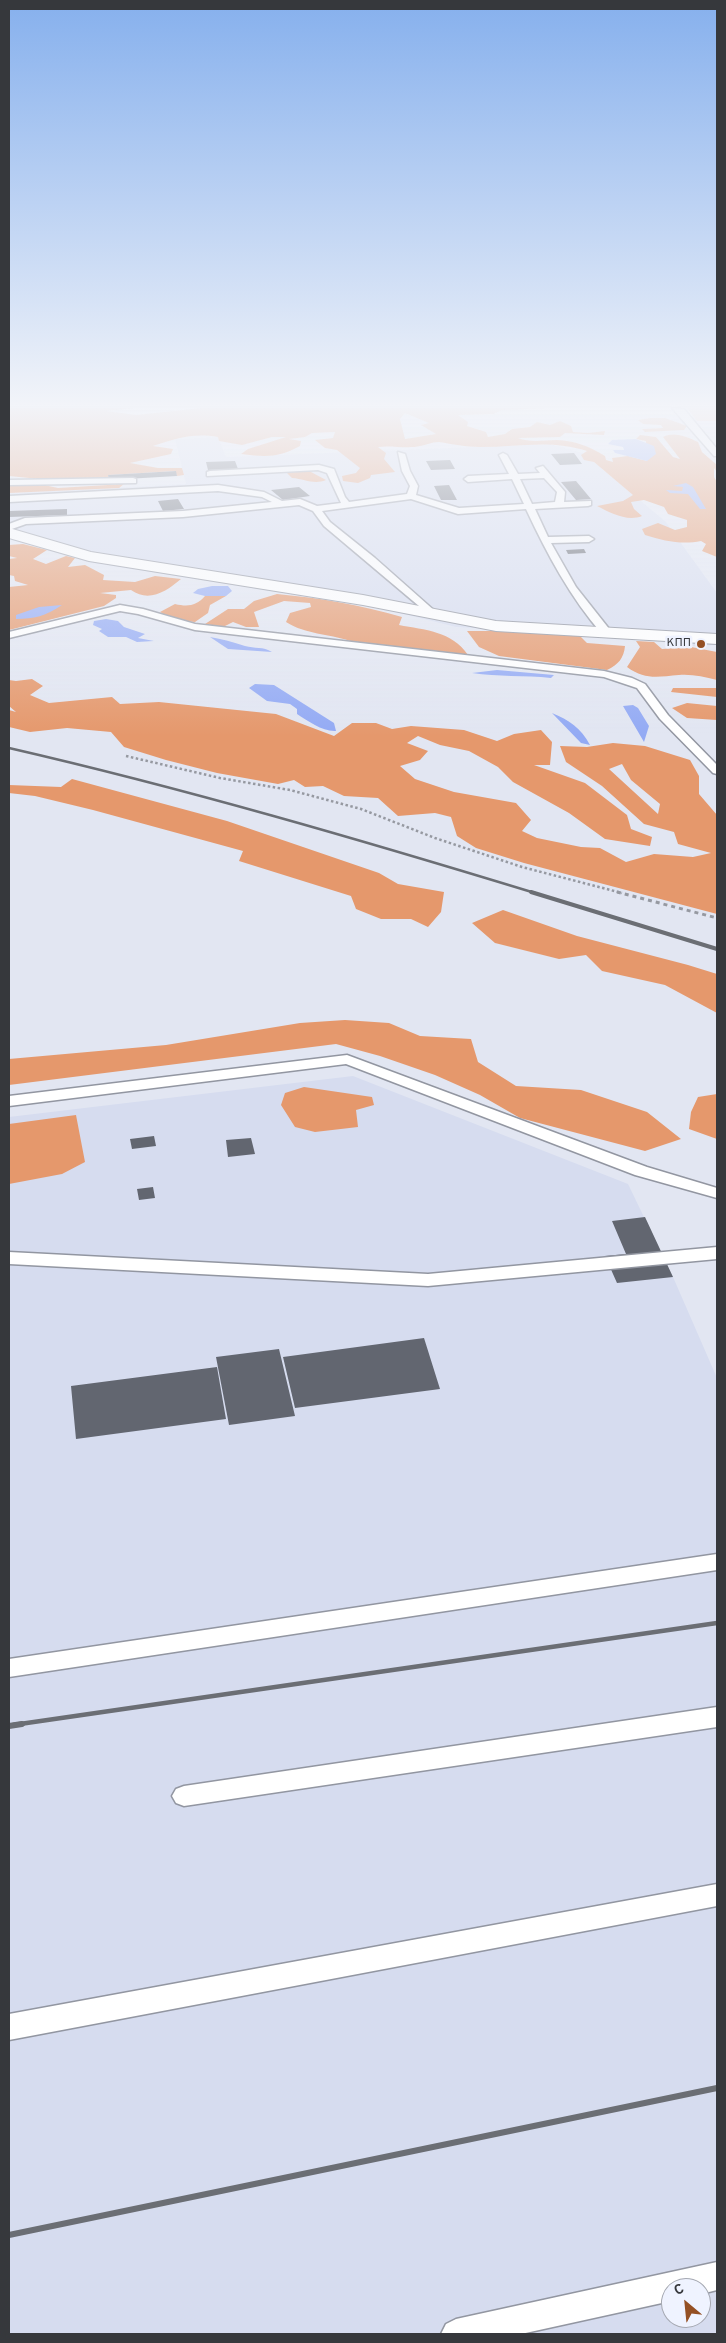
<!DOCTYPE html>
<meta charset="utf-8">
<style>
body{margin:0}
#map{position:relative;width:726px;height:2343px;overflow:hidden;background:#e2e6f2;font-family:Overpass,sans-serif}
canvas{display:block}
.frame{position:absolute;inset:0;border:10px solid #36383c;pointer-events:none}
.north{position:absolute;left:661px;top:2278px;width:50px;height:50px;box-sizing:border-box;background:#eff3ff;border:1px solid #a5a8b1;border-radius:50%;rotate:332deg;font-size:14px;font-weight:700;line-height:20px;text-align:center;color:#36383c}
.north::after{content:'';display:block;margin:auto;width:18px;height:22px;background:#945024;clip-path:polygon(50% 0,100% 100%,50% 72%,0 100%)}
</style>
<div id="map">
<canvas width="726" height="2343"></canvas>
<div class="frame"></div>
<div class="north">С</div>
</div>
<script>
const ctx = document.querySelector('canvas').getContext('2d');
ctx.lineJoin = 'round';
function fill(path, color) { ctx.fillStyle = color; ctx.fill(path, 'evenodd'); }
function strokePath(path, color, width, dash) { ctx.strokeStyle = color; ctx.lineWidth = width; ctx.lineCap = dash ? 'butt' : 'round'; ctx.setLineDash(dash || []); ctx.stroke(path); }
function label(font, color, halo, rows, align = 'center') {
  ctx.font = font + ' Overpass,sans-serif'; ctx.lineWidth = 5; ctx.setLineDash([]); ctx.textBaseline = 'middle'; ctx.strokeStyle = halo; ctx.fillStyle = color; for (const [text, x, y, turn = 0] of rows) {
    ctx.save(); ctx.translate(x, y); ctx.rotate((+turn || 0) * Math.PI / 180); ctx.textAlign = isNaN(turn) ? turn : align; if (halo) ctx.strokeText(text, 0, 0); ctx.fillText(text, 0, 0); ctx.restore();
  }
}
fill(new Path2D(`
 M 218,437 L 226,457 L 550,444 L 583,453 L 665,521 L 717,593 L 717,645 L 692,646 L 692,641 L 456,627 L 384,609 L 87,562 L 9,539 L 9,493 L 186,484 L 175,439 Z
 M 353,1076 L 628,1184 L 673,1277 L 717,1378 L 717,2334 L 9,2334 L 9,1117 ZM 671,2288 L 701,2288 L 701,2318 L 671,2318 Z`), '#d6dcef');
fill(new Path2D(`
 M 687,408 L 717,408 L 717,421 L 697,421 Z`), '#fec5a5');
fill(new Path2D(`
 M 9,408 L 134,408 L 106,411 L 136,415 L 202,408 L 547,408 L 502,410 L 493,414 L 458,415 L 468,422 L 467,426 L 486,432 L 488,437 L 505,434 L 512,429 L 530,427 L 537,422 L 550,425 L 560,421 L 571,426 L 573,432 L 588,433 L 605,431 L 604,435 L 565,433 L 560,437 L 518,438 C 531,443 543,440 557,440 C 575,441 589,446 605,456 L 606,460 L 613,462 L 612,458 L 628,456 L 647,461 L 646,441 L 636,439 L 640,435 L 656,437 L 673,457 L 680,459 L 663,437 C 675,431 687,437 698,442 L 702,452 L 717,465 L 717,472 L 714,468 L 714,477 L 717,482 L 717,557 L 702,551 L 706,544 L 701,541 C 682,545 664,541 645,535 L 642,529 L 658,523 L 675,530 L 687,527 L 687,520 L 668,514 L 664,507 L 644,500 L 631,502 L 634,509 L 642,516 C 627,522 611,513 597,506 L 623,501 L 633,495 L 594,462 L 584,460 L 581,455 L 587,451 C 551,439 518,447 480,447 C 466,447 452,444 439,442 C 431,442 427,445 420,446 C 408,449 391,445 378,447 L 386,453 L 384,459 L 395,472 L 371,475 L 370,478 L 358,483 L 343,481 L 342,476 L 356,473 L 360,468 L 337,450 L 325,448 L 315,440 L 333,438 L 335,432 L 312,433 L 305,437 L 289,439 L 301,441 L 300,446 C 278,458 266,457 241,454 L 248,449 L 286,437 L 272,437 L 242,445 L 219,441 L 218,437 C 192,433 178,438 153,446 L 173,449 L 171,454 L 130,463 L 158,468 L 182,468 L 184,475 L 177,476 L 175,471 L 108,475 L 109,480 L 57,479 L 50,480 L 9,476 ZM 405,413 L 429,423 L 421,425 L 436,434 L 405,439 L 400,419 Z
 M 651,418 L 665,418 L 687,426 L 684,430 L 645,432 L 642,429 L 663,428 L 661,425 L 643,424 L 638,420 Z
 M 295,469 L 311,472 L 326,480 C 314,485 305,479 292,478 L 287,473 Z
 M 124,484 L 119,488 L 9,493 L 9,485 L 44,485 L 58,488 Z
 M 23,544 L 47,550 L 33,559 L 46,564 L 66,556 L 75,558 L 68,567 L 85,565 L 104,575 L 103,580 L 135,582 L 155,576 L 181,579 C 167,591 149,603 131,590 L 100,593 L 116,595 L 116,598 L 104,606 L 9,630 L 9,587 L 28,585 L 15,581 L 14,576 L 9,575 L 9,559 L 17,558 L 9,556 L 9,545 Z
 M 277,594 C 320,598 361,605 402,617 L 399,625 C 425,630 452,631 468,655 L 350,641 C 327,633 307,635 286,622 L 290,613 L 311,607 L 310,603 L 284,601 L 254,612 L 259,627 L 246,627 L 233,622 L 223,627 L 205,624 L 228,609 L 244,609 L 254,601 Z
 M 205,596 L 226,596 L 210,605 L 208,613 L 195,622 L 174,620 L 160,612 L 175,604 C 188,607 196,606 205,596 Z
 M 467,631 L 506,631 L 580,636 L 587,643 L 625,646 C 624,658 618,665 607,670 L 499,656 L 479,647 Z
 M 636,641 L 654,642 L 662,649 L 691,647 L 717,652 L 717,680 C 704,677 692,674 679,675 C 657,677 645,680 627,667 L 640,647 Z
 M 32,679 L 43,686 L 30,695 L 49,703 L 112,697 L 120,704 L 159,702 L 276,714 L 334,736 L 352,723 L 376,723 L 392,729 L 411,726 L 464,730 L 497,741 L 514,734 L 541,730 L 552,742 L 550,765 L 534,765 L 585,783 L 627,815 L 631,829 L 652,837 L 650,846 L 605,839 L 569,813 L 513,782 L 498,767 L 469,751 L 440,745 L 418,736 L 407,743 L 428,751 L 420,760 L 400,766 L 415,779 L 454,792 L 516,803 L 531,820 L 522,831 L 537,838 L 581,847 L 600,848 L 626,862 L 654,854 L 693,857 L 711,853 L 678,844 L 674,832 L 644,824 L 602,786 L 566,762 L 560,746 L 587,747 L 613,743 L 645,746 L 690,760 L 699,776 L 699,794 L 717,815 L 717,914 L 524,863 L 476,848 L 457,836 L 451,817 L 435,813 L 398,816 L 378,798 L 344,796 L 323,786 L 305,787 L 294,780 L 278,784 L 217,773 L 166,760 L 124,747 L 111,732 L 67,728 L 30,732 L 9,727 L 9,710 L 16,712 L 9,706 L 9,680 L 16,681 ZM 622,764 L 631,780 L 660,804 L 658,814 L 609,769 Z
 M 673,688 L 717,688 L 717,697 L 671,692 Z
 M 687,703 L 717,706 L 717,720 L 687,718 L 672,708 Z
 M 72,779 L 227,821 L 379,873 L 398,884 L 444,892 L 441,912 L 428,927 L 411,919 L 381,919 L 356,909 L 351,896 L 239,861 L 243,851 L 93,810 L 35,796 L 9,793 L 9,785 L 61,787 Z
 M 503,910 L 577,936 L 688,965 L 717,974 L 717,1013 L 665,985 L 602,971 L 586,955 L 559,959 L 495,943 L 472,923 Z
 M 345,1020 L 389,1023 L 420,1036 L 471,1039 L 478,1062 L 516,1086 L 581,1090 L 647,1112 L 681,1139 L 645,1151 L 520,1118 L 480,1095 L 435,1075 L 380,1056 L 336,1044 L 9,1085 L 9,1059 L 166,1045 L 300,1023 Z
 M 304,1087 L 372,1097 L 374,1105 L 356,1110 L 358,1127 L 315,1132 L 295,1127 L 281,1105 L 285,1093 Z
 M 717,1094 L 717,1139 L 689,1129 L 691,1112 L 698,1097 Z
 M 76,1115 L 85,1162 L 62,1174 L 9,1184 L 9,1124 Z`), '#e5986c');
fill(new Path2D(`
 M 636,439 L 654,446 L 656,454 L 647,461 L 615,453 L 613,450 L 624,450 L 623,447 L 608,444 L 612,440 Z
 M 686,483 L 693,487 L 706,509 L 700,509 L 688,494 L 670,493 L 666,490 L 682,491 L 683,487 L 673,486 Z
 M 212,586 L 228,586 L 232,591 L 226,596 L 205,596 L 193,593 L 198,589 Z
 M 62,605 C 46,616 34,619 16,619 L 16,615 L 39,607 Z
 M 106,619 L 118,621 L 124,627 L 145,634 L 138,638 L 154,641 L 137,642 L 126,637 L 108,637 L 99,631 L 102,629 L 93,625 L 94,621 Z
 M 210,637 C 222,639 233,642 245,646 C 255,649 263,646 272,652 L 228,649 Z
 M 497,670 L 554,675 L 551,678 C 524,675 498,677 472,673 Z
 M 255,684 L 274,685 L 334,723 L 336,731 C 323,732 308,721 297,714 L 297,709 L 290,704 L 267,701 L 249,688 Z
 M 633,705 L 638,708 L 649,726 L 644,742 L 623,706 Z
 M 552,713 C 569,720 581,728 590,745 L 581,743 Z`), '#93aaf4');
fill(new Path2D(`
 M 574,453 L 582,464 L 560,465 L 551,454 Z
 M 450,460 L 455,469 L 431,470 L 426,461 Z
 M 235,461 L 238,469 L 208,470 L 206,462 Z
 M 176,471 L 177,476 L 109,480 L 108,475 Z
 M 576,481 L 591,499 L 576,500 L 561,482 Z
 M 449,485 L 457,500 L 441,500 L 434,486 Z
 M 299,487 L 310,496 L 283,500 L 271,490 Z
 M 178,499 L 184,509 L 163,511 L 158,501 Z
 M 67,509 L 67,515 L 9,517 L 9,511 Z
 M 584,549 L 586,553 L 568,554 L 566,550 Z
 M 154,1136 L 156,1146 L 132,1149 L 130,1139 Z
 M 251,1138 L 255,1154 L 228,1157 L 226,1140 Z
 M 153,1187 L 155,1198 L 139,1200 L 137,1189 Z
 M 645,1217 L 673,1277 L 617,1283 L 605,1256 L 626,1254 L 612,1221 Z
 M 424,1338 L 440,1389 L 295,1408 L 283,1357 Z
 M 279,1349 L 295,1416 L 229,1425 L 216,1357 Z
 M 217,1367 L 226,1419 L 76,1439 L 71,1386 Z`), '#626670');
const lane = new Path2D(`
 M 672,408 L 684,409 L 717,449 L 717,456 L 714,456 Z
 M 398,452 L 405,454 L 410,471 L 418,486 L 416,495 L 459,508 L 524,504 L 512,479 L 468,482 L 464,479 L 468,476 L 509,474 L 499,455 L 503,453 L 507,455 L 518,474 L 540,473 L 536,468 L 543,466 L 565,492 L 564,502 L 591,501 L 591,505 L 588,506 L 535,509 L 548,537 L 589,536 L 594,539 L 589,542 L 551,543 L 576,587 L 610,630 L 610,634 L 602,634 C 570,597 547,554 526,509 L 458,514 L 411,499 L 322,511 L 330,522 L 375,558 L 436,612 L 437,614 L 432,617 L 324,526 L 313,511 L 299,505 L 183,517 L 26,524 L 9,530 L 9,524 L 25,518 L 183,511 L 272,502 L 262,497 L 218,491 L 9,502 L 9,496 L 218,485 L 264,492 L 282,501 L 300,499 L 317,506 L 341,503 L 327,473 L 318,470 L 207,476 L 207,472 L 210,471 L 319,465 L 334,469 L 345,497 L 349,502 L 407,494 L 410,486 L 402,471 ZM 544,478 L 557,492 L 555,502 L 532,504 L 520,479 Z
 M 133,478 L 136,479 L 136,483 L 9,485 L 9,480 Z
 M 120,605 L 143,609 L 195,624 L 604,671 L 632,678 L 645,684 L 668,715 L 717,765 L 717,774 L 713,773 L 660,719 L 637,688 L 604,677 L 195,630 L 138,614 L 120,611 L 9,638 L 9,632 Z
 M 347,1055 L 647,1167 L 717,1188 L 717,1198 L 635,1175 L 346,1064 L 9,1106 L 9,1096 Z
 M 717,1247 L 717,1259 L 428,1286 L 9,1264 L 9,1252 L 428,1274 Z
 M 717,1554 L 717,1570 L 9,1677 L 9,1659 Z
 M 717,1707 L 717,1727 L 184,1806 L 176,1803 L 172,1796 L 176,1789 L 184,1786 Z
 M 717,1884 L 717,1906 L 9,2040 L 9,2014 Z
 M 717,2262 L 717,2290 L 701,2294 L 701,2288 L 671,2288 L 671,2301 L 521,2334 L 441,2334 L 446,2324 L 456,2319 Z`);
const street = new Path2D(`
 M 9,528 L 91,552 L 363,595 L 496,621 L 717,634 L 717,644 L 496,631 L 363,605 L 89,561 L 9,538 Z`);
strokePath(lane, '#9296a1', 3);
strokePath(street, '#9296a1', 2);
strokePath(new Path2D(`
 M 126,756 L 220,778 L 290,790 L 361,809 L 435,838 L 522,867 L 622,893`), '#9699a1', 2.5, [2.5, 2.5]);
strokePath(new Path2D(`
 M 617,892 L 717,918`), '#9699a1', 3, [4, 4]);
fill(lane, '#fff');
fill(street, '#fff');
strokePath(new Path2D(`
 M 9,748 C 187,789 361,840 535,893`), '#6b6e74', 2.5);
strokePath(new Path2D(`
 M 531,892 L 717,949`), '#6b6e74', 4);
strokePath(new Path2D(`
 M 13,1725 L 717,1623`), '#6b6e74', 4.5);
strokePath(new Path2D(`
 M 9,1726 L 22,1724
 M 9,2235 L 717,2088`), '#6b6e74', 6);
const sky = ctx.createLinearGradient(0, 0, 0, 736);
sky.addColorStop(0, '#86b0ed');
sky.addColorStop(0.55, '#f2f4f9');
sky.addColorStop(1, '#f2f4f900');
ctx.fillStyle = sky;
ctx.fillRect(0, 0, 726, 736);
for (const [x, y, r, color] of [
 [701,644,5,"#945024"]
]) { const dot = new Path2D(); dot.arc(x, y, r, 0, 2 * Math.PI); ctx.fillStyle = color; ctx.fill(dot); strokePath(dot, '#eff3ff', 2); }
label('12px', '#36383c', '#eff3ff', [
 ["КПП",691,644]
], 'right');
</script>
